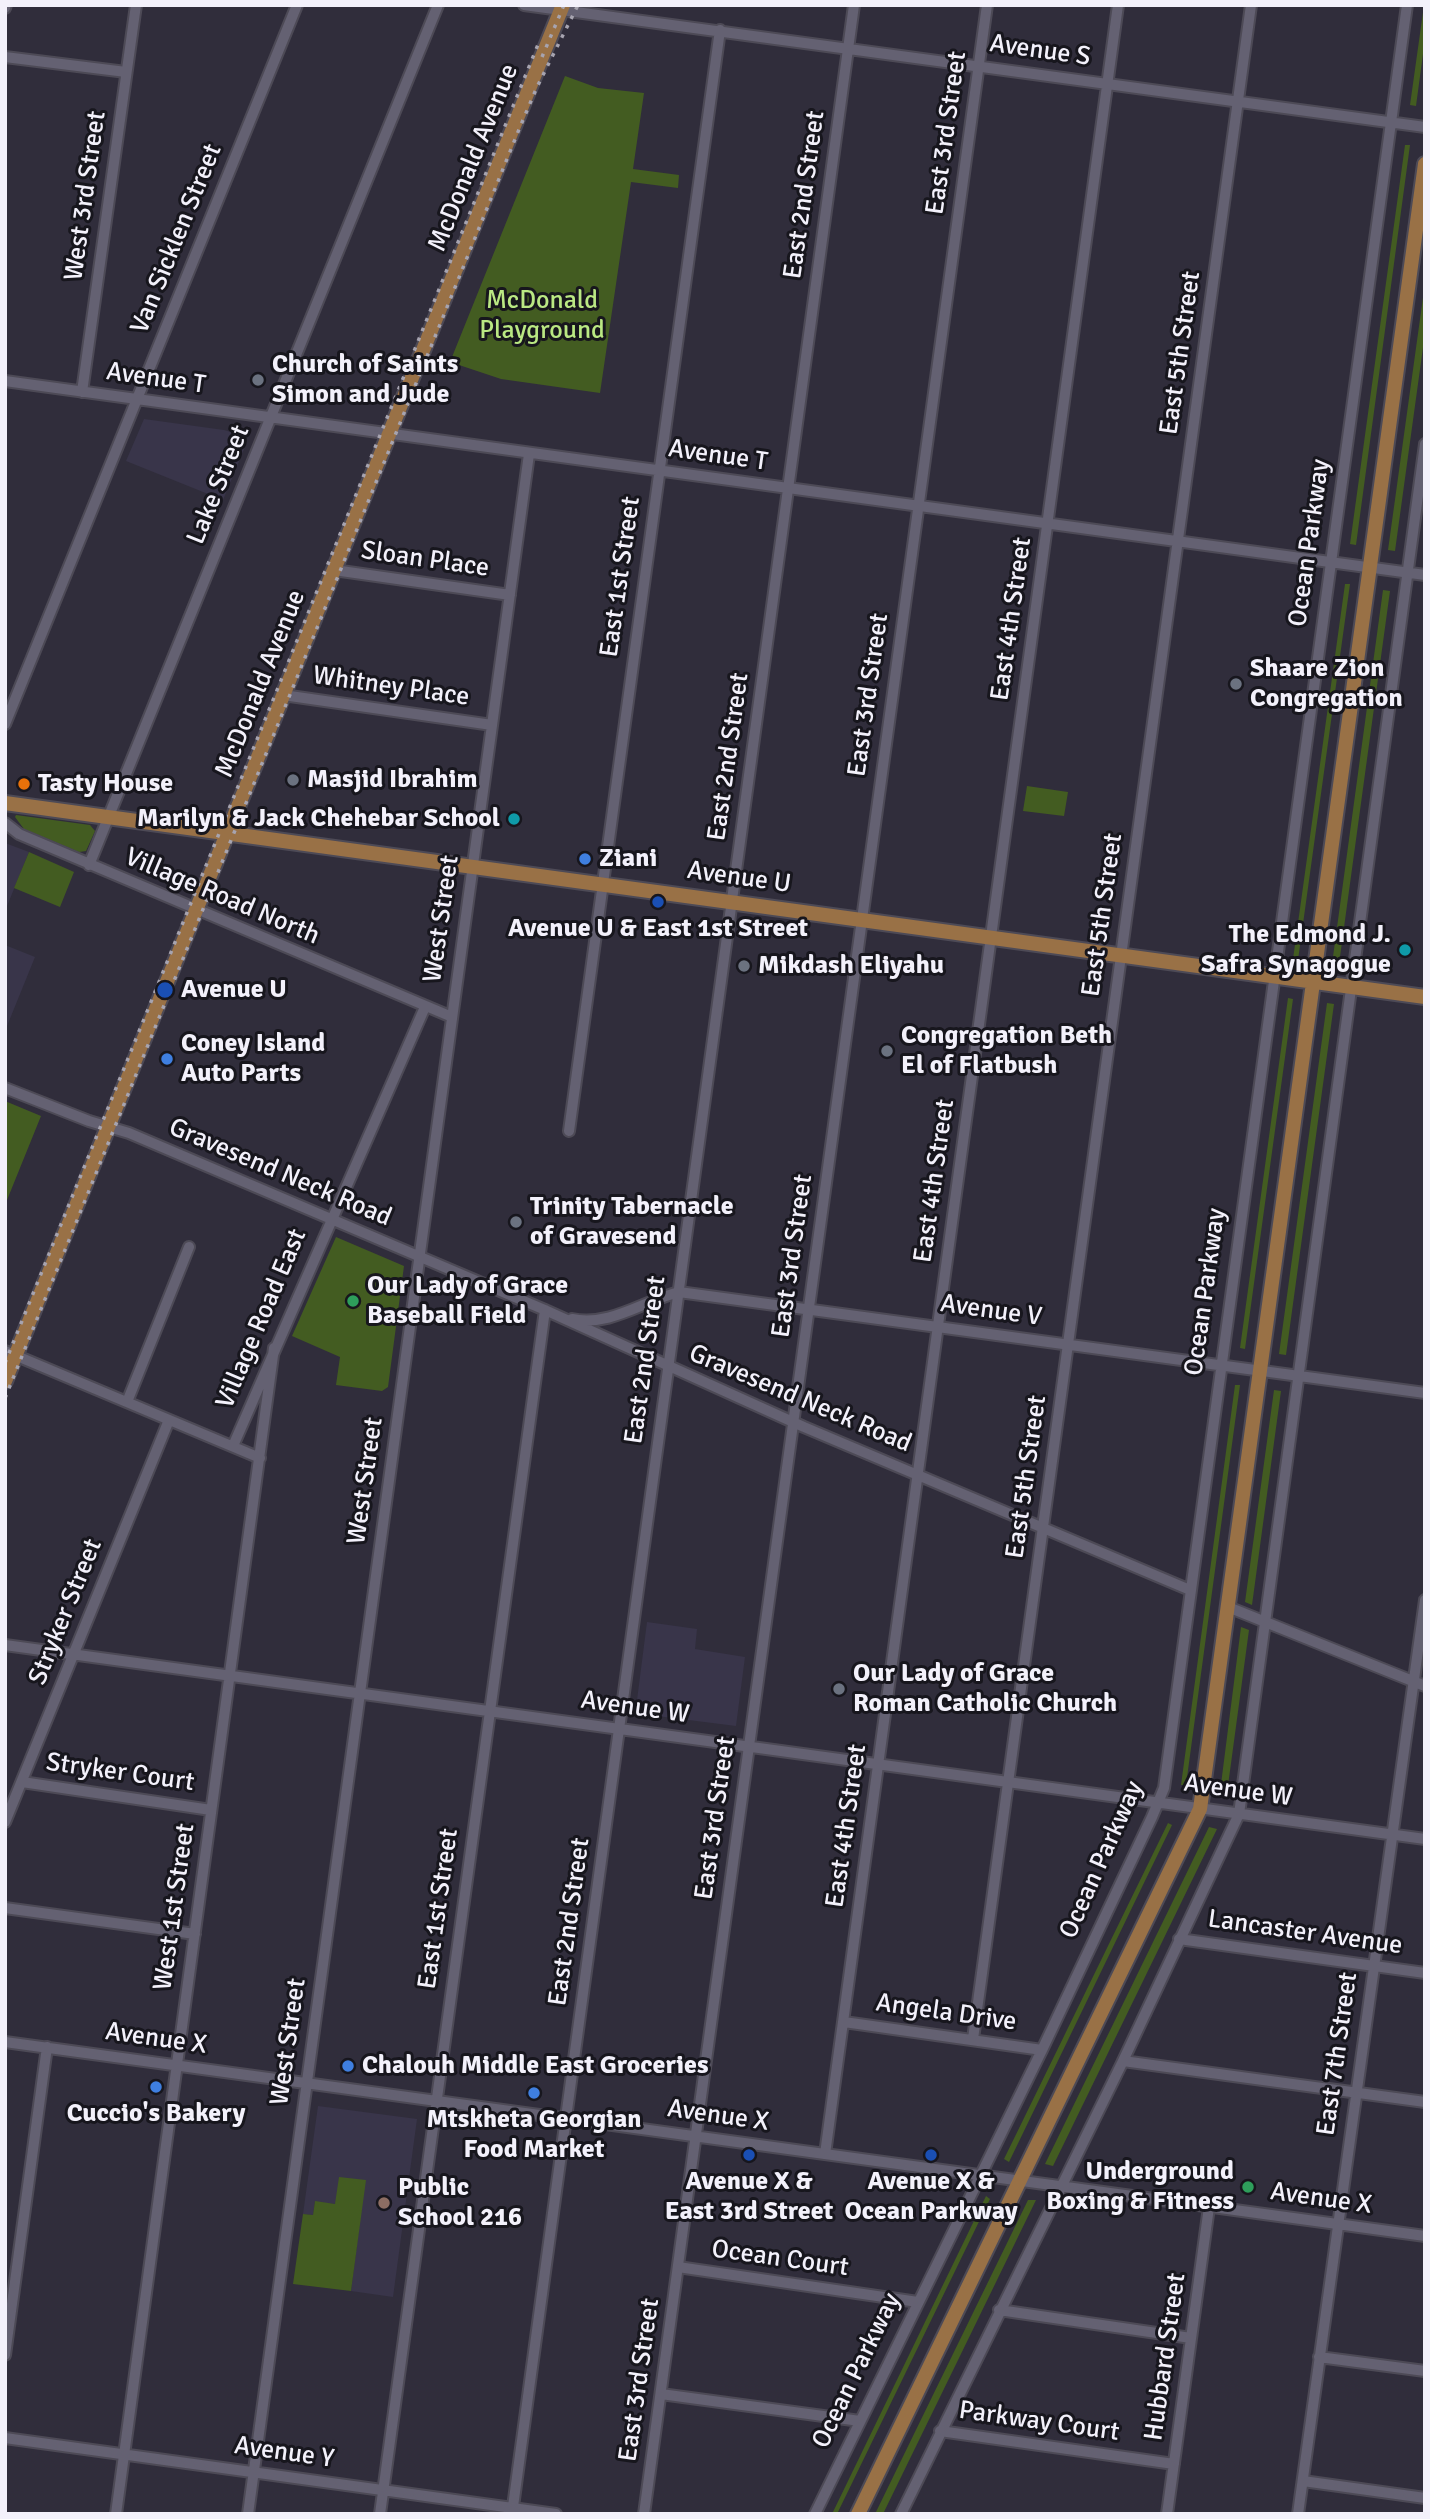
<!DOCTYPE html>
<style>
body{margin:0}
#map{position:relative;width:1430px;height:2519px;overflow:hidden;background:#302d3b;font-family:Signika,sans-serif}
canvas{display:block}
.frame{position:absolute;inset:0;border:7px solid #f3f1fb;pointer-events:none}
</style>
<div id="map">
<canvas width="1430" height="2519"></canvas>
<div class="frame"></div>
</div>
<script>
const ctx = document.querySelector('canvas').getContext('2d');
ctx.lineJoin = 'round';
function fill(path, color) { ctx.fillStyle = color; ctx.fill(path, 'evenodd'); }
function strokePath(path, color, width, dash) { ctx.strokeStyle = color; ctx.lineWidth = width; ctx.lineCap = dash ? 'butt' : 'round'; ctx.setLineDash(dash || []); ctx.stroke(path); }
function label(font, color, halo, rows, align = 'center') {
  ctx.font = font + ' Signika,sans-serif'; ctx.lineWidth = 6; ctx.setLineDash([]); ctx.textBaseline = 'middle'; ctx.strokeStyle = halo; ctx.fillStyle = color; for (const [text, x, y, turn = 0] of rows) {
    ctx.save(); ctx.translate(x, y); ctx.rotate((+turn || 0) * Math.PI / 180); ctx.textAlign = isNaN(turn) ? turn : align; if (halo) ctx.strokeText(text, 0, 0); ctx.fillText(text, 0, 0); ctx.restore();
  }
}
fill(new Path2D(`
 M 144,419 L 224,430 L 244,436 L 243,441 L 247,442 L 223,500 L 126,461 Z
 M 5,843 L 29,852 L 5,911 Z
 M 5,945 L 35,957 L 5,1031 Z
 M 647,1622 L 697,1629 L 695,1649 L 745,1657 L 736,1726 L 641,1714 L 636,1708 Z
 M 318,2106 L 417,2119 L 393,2297 L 351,2291 L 365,2180 L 335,2204 L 315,2202 L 313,2215 L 303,2214 Z`), '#39354a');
fill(new Path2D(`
 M 1424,5 L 1425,39 L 1416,106 L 1410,105 Z
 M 565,76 L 598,88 L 644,93 L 633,169 L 679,175 L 678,188 L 631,182 L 600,393 L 501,379 L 450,362 Z
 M 1405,145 L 1410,145 L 1356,545 L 1350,544 Z
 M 1425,283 L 1425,333 L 1395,551 L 1388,550 Z
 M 1345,584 L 1350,584 L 1298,960 L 1293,959 Z
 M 1383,590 L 1390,591 L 1339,964 L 1332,964 Z
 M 1027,786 L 1068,792 L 1064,816 L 1023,811 Z
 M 16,815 L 90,825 L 95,831 L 86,851 L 79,852 L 24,829 L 15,817 Z
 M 29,852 L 74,872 L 60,907 L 14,888 Z
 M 1288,998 L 1293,999 L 1245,1349 L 1240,1348 Z
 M 1327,1003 L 1334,1004 L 1286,1355 L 1279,1354 Z
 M 5,1101 L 41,1116 L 5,1205 Z
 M 336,1237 L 404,1266 L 388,1387 L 382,1391 L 336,1385 L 340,1357 L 292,1336 Z
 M 1235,1385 L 1240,1385 L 1186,1785 L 1181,1785 Z
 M 1274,1390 L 1281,1391 L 1252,1605 L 1245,1602 Z
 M 1241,1627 L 1249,1630 L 1227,1793 L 1220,1792 Z
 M 1168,1823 L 1172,1825 L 1009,2162 L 1004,2159 Z
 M 1209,1827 L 1217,1829 L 1053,2166 L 1045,2164 Z
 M 339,2177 L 366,2180 L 351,2291 L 293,2284 L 303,2214 L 313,2215 L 315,2201 L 335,2204 Z
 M 986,2196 L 990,2199 L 837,2514 L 832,2514 Z
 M 1028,2200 L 1036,2200 L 883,2514 L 875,2514 Z`), '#435c21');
const minor = new Path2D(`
 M 524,5 L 1425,127
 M 5,8 L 6,5
 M 5,57 L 126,72
 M 5,381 L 1425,575
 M 82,392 L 136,5
 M 334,570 L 510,595
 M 283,695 L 492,725
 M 5,724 L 297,5
 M 5,823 L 19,834 L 452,1017
 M 89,865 L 438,5
 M 5,1088 L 89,1121 L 129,1133 L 545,1310 L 804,1427 L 1190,1590
 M 569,1131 L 720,30
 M 572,1319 C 610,1327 643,1301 679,1292 L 1425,1393
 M 5,1351 L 260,1458
 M 127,1402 L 189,1247
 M 233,1446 L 425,1007
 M 1228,1607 L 1425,1686
 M 5,1645 L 1425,1839
 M 22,1782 L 211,1810
 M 5,1822 L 169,1420
 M 5,1908 L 195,1934
 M 1179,1939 L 1425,1973
 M 844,2022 L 1042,2050
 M 973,2039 L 1251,5
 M 5,2042 L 1425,2236
 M 1123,2061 L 1425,2102
 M 825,2154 L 1118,5
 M 678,2267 L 918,2302
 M 999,2310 L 1191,2338
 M 5,2355 L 47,2047
 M 1319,2357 L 1425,2371
 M 661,2394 L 860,2421
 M 940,2431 L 1174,2464
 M 5,2438 L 556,2514
 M 1303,2481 L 1425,2498
 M 116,2514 L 274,1348
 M 248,2514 L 529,454
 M 380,2514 L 545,1310
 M 512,2514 L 854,5
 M 644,2514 L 987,5
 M 815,2514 L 1042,2050 L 1152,1817 L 1164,1788 L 1407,5
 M 901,2514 L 1123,2061 L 1239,1814 L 1425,444
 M 1167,2514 L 1209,2207
 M 1298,2514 L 1425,1600`);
const major = new Path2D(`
 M 5,803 L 1425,997
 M 5,1381 L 563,5
 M 858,2514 L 1200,1809 L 1425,164`);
strokePath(minor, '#4d4a56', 14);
strokePath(major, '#4d4a56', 18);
strokePath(minor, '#646172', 10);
strokePath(major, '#997146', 14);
strokePath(new Path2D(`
 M 542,57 L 564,5
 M 5,1363 L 539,42
 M 5,1398 L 520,127 L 537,87 L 578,5`), '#a7a4b0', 3.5, [3.5, 7]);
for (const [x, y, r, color] of [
 [258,380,7,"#6b7280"],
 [1236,684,7,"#6b7280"],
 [293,780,7,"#6b7280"],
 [24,784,7,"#e8710a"],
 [514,819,7,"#0f9aa8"],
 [585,859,7,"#3f7fe0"],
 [658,902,7,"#1a4fb4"],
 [1405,950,7,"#0f9aa8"],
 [744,966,7,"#6b7280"],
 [165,990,9,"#1a4fb4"],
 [887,1051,7,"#6b7280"],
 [167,1059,7,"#3f7fe0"],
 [516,1222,7,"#6b7280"],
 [353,1301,7,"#2e9e5b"],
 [839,1689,7,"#6b7280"],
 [348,2066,7,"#3f7fe0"],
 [156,2087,7,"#3f7fe0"],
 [534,2093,7,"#3f7fe0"],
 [749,2155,7,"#1a4fb4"],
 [931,2155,7,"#1a4fb4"],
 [1248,2187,7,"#2e9e5b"],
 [384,2203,7,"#8d6e63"]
]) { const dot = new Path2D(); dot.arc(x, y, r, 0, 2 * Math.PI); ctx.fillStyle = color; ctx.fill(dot); strokePath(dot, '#17161d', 2.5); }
label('26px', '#f3f1fb', '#17161d', [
 ["Avenue S",1040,51,8],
 ["East 3rd Street",947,133,-82],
 ["McDonald Avenue",474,158,-68],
 ["East 2nd Street",805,195,-82],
 ["West 3rd Street",86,196,-82],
 ["Van Sicklen Street",177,239,-68],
 ["East 5th Street",1181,353,-82],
 ["Avenue T",156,379,8],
 ["Avenue T",718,456,8],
 ["Lake Street",219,485,-68],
 ["Ocean Parkway",1310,543,-82],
 ["Sloan Place",425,560,8],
 ["East 1st Street",621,577,-82],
 ["East 4th Street",1012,619,-82],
 ["McDonald Avenue",261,684,-68],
 ["Whitney Place",391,687,8],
 ["East 3rd Street",869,695,-82],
 ["East 2nd Street",729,757,-82],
 ["Avenue U",739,878,8],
 ["Village Road North",222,897,23],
 ["East 5th Street",1103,915,-82],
 ["West Street",442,919,-82],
 ["Gravesend Neck Road",280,1173,23],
 ["East 4th Street",935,1181,-82],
 ["East 3rd Street",793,1256,-82],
 ["Ocean Parkway",1206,1292,-82],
 ["Avenue V",991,1311,8],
 ["Village Road East",262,1319,-67],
 ["East 2nd Street",646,1360,-82],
 ["Gravesend Neck Road",800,1399,23],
 ["East 5th Street",1027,1477,-82],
 ["West Street",366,1481,-82],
 ["Stryker Street",66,1612,-68],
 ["Avenue W",635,1708,8],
 ["Stryker Court",120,1773,8],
 ["Avenue W",1238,1791,8],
 ["East 3rd Street",716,1818,-82],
 ["East 4th Street",847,1826,-82],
 ["Ocean Parkway",1102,1860,-66],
 ["West 1st Street",175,1907,-82],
 ["East 1st Street",439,1909,-82],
 ["East 2nd Street",570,1922,-82],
 ["Lancaster Avenue",1305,1933,8],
 ["Angela Drive",946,2013,8],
 ["Avenue X",156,2039,8],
 ["West Street",289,2042,-82],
 ["East 7th Street",1338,2054,-82],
 ["Avenue X",718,2116,8],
 ["Avenue X",1321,2199,8],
 ["Ocean Court",780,2259,8],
 ["Hubbard Street",1166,2357,-82],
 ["Ocean Parkway",857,2371,-64],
 ["East 3rd Street",640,2380,-82],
 ["Parkway Court",1039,2422,8],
 ["Avenue Y",284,2453,8]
]);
label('26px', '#bae883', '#17161d', [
 ["McDonald",542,301],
 ["Playground",542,331]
]);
label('bold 26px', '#f3f1fb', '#17161d', [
 ["Church of Saints",272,365],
 ["Simon and Jude",272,395],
 ["Shaare Zion",1250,669],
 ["Congregation",1250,699],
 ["Masjid Ibrahim",307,780],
 ["Tasty House",38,784],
 ["Marilyn & Jack Chehebar School",500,819,"right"],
 ["Ziani",599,859],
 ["Avenue U & East 1st Street",658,929,"center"],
 ["The Edmond J.",1391,935,"right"],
 ["Safra Synagogue",1391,965,"right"],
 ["Mikdash Eliyahu",758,966],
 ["Avenue U",181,990],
 ["Congregation Beth",901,1036],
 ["El of Flatbush",901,1066],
 ["Coney Island",181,1044],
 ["Auto Parts",181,1074],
 ["Trinity Tabernacle",530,1207],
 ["of Gravesend",530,1237],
 ["Our Lady of Grace",367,1286],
 ["Baseball Field",367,1316],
 ["Our Lady of Grace",853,1674],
 ["Roman Catholic Church",853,1704],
 ["Chalouh Middle East Groceries",362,2066],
 ["Cuccio's Bakery",156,2114,"center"],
 ["Mtskheta Georgian",534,2120,"center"],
 ["Food Market",534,2150,"center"],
 ["Underground",1234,2172,"right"],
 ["Boxing & Fitness",1234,2202,"right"],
 ["Avenue X &",749,2182,"center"],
 ["East 3rd Street",749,2212,"center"],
 ["Avenue X &",931,2182,"center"],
 ["Ocean Parkway",931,2212,"center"],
 ["Public",398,2188],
 ["School 216",398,2218]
], 'left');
</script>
